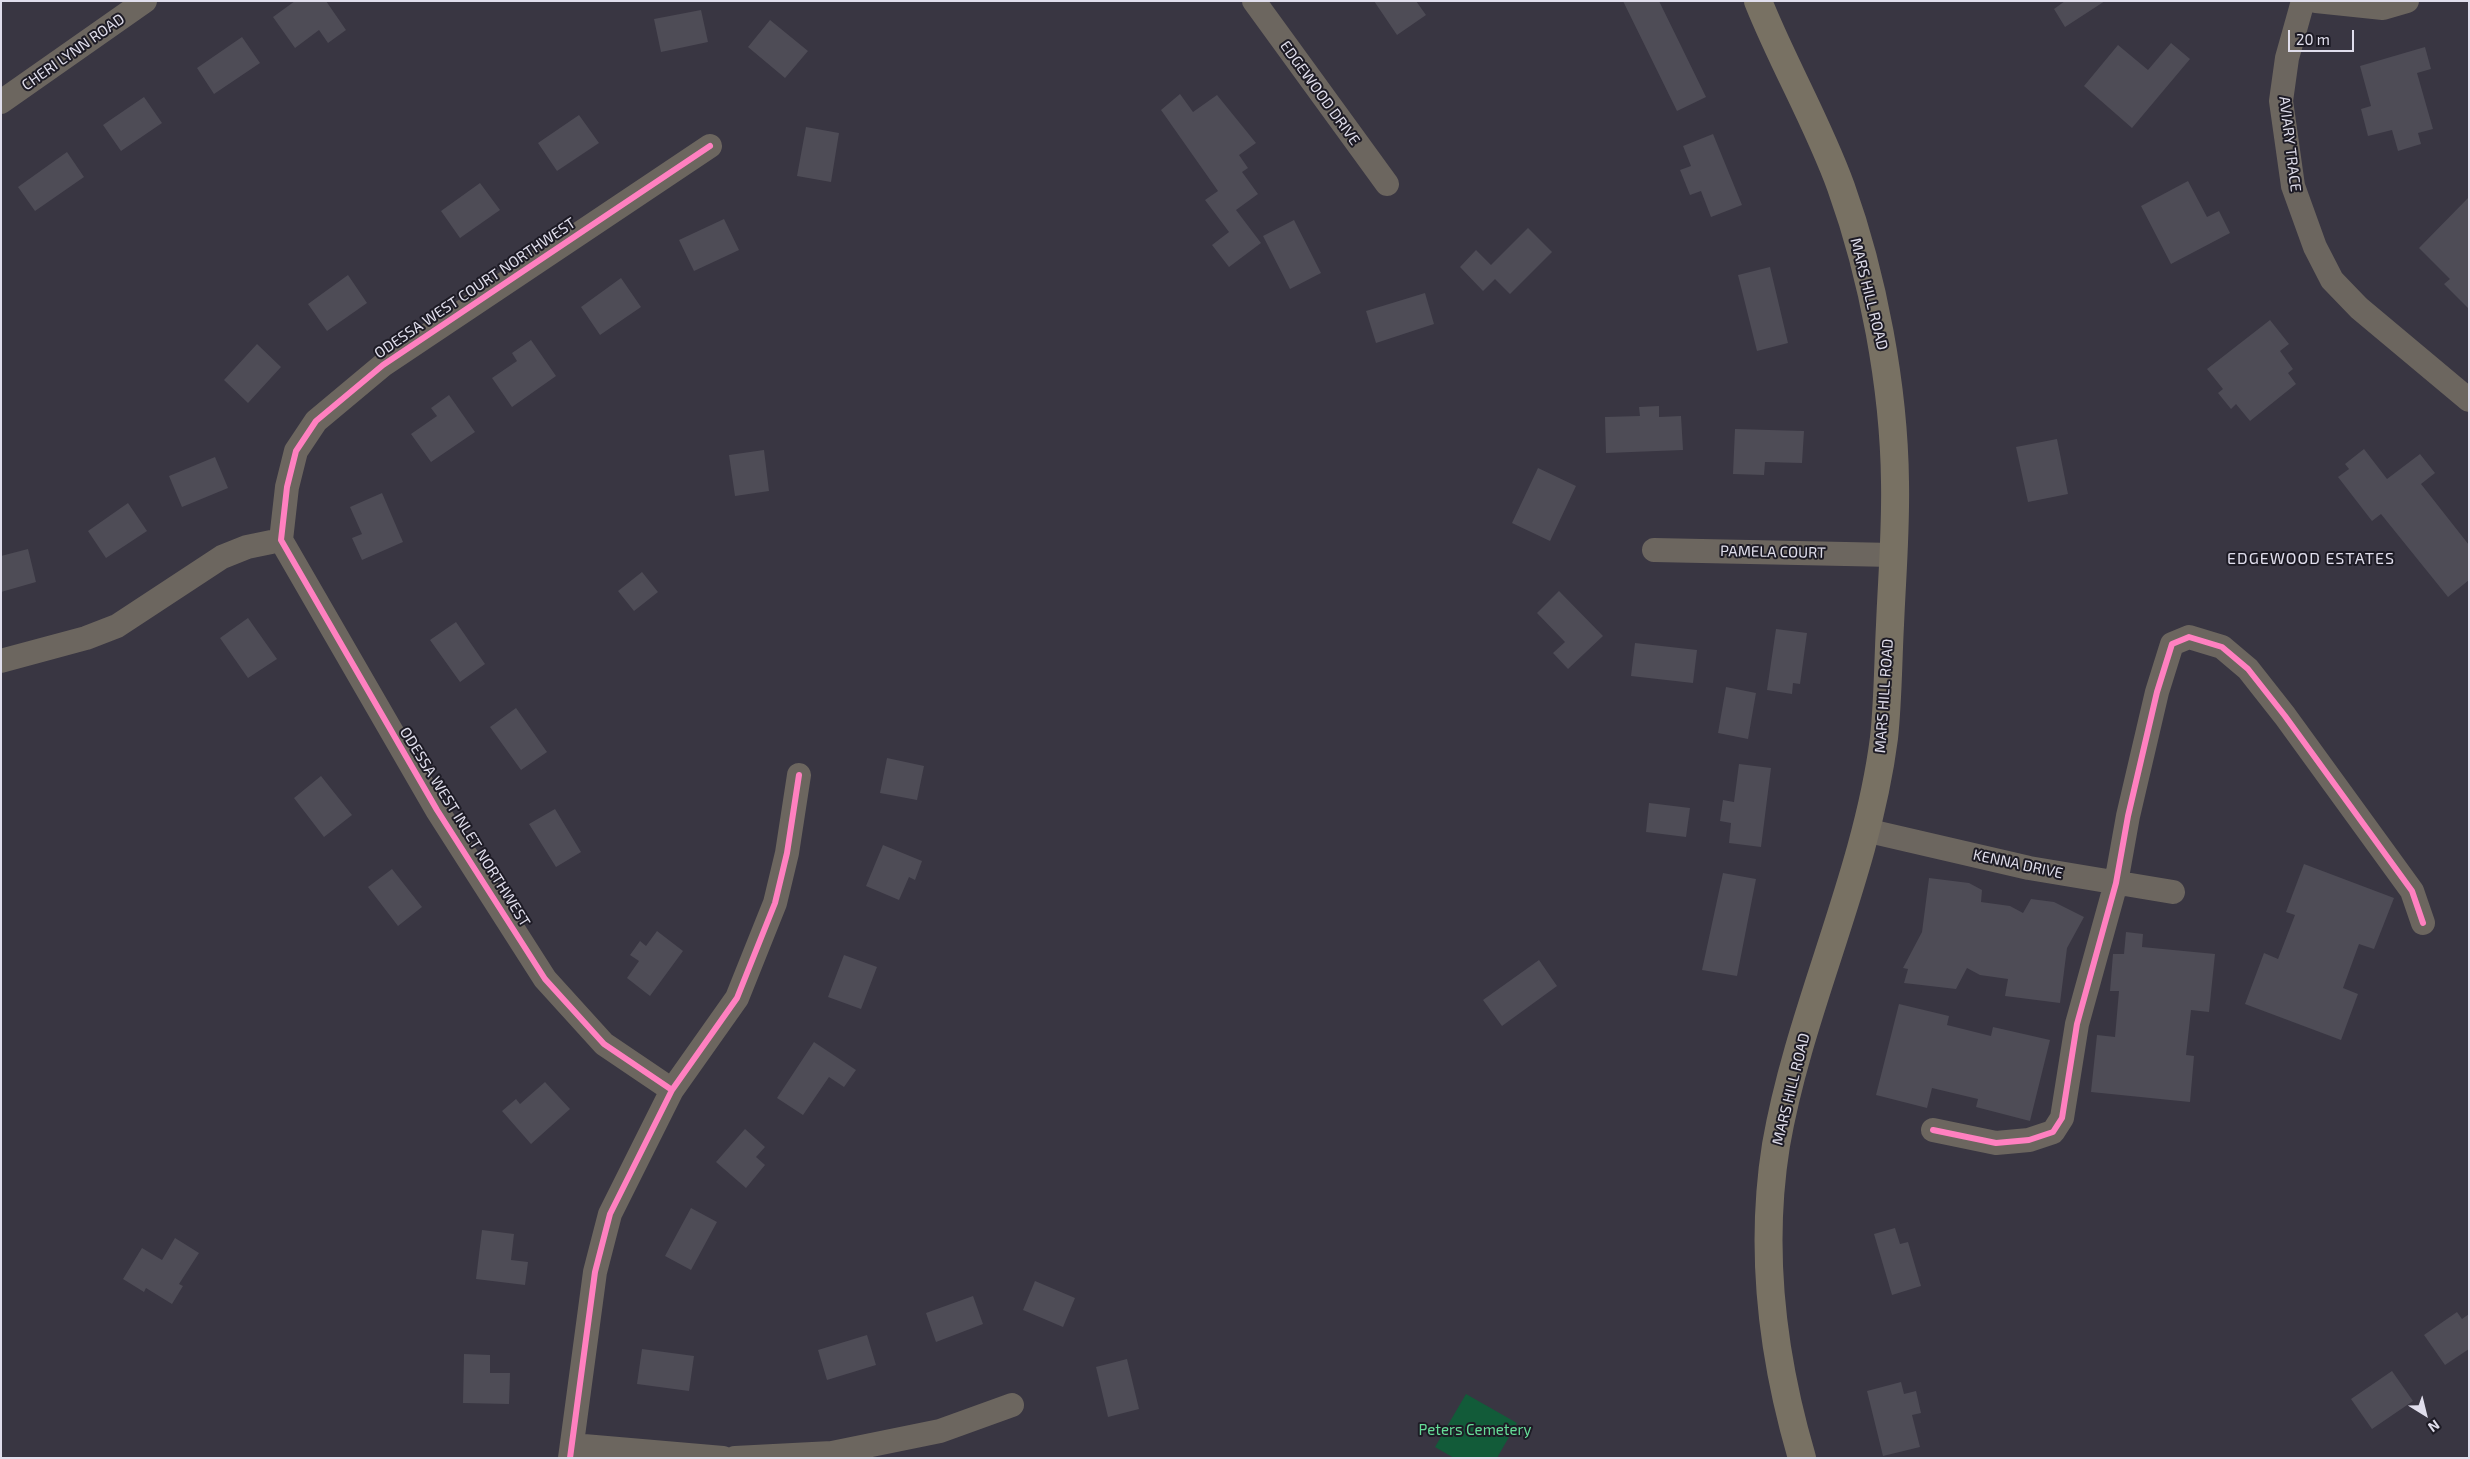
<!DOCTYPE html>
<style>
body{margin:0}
#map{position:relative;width:2470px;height:1459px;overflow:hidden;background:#393642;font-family:"Exo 2",sans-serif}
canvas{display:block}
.frame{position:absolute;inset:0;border:2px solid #e0deec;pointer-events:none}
.north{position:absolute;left:2400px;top:1389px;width:50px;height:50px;-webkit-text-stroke:4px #1d1b25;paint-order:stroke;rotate:144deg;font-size:14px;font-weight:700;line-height:20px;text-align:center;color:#e0deec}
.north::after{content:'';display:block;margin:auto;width:18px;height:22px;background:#e0deec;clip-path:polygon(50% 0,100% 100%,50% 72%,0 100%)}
.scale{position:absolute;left:2288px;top:30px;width:66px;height:22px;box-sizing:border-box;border:2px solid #e0deec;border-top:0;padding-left:6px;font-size:15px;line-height:18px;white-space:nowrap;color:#e0deec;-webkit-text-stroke:4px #1d1b25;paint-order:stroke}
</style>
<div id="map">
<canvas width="2470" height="1459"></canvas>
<div class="frame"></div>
<div class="north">N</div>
<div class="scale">20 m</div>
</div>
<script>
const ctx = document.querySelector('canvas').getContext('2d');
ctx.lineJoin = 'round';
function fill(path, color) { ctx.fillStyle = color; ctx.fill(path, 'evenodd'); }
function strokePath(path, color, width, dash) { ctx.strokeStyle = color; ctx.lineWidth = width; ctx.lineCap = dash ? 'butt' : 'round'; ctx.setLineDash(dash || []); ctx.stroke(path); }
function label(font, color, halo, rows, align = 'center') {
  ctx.font = font + ' "Exo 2",sans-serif'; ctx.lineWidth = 4; ctx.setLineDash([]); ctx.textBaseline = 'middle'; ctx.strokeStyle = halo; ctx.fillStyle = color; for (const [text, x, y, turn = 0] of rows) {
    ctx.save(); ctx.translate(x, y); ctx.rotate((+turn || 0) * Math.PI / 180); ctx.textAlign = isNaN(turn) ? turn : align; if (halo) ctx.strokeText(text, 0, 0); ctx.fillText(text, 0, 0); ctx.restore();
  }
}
fill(new Path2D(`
 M 1466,1394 L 1517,1423 L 1497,1458 L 1454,1458 L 1435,1447 Z`), '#125b39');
fill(new Path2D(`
 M 295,1 L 326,1 L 346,30 L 328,43 L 319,30 L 295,48 L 273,17 Z
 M 1374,1 L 1416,1 L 1426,15 L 1397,35 Z
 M 1623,1 L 1659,1 L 1706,97 L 1677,111 Z
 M 2065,1 L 2105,1 L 2065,27 L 2054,9 Z
 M 701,10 L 708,42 L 661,52 L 654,19 Z
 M 770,20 L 808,51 L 785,78 L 748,47 Z
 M 242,37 L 260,63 L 214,94 L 197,68 Z
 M 2171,43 L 2190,59 L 2132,128 L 2084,86 L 2118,45 L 2148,70 Z
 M 2425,47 L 2431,69 L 2417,73 L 2433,129 L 2418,133 L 2421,144 L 2398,151 L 2392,130 L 2368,136 L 2361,109 L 2371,106 L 2360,66 Z
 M 1180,94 L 1193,112 L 1217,95 L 1256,143 L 1239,155 L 1248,168 L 1242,172 L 1258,194 L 1236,210 L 1261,243 L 1229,267 L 1212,245 L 1229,232 L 1205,200 L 1218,191 L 1161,110 Z
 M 144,97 L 162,123 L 121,151 L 103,125 Z
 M 579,115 L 599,143 L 557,171 L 538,143 Z
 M 806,127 L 839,133 L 831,182 L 797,176 Z
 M 1713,134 L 1742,205 L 1711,217 L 1701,191 L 1690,195 L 1680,170 L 1691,166 L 1683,146 Z
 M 67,152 L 84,177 L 35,211 L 18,187 Z
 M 2188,181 L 2207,217 L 2219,211 L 2230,233 L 2171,264 L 2141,206 Z
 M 480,183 L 500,210 L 460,238 L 441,211 Z
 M 2469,197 L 2469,309 L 2444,284 L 2450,279 L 2419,248 Z
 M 724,219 L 739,250 L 694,271 L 679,240 Z
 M 1294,220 L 1321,273 L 1290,289 L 1263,236 Z
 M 1528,228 L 1552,252 L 1510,294 L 1495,279 L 1483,291 L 1460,267 L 1476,250 L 1491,265 Z
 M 1770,267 L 1788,343 L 1757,351 L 1738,275 Z
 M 348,275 L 367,303 L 327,331 L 308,304 Z
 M 621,278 L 641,307 L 600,335 L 581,307 Z
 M 1425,293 L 1434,324 L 1376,343 L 1366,311 Z
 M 2270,320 L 2289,344 L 2280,351 L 2293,369 L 2288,373 L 2296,384 L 2250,421 L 2236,404 L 2231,409 L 2218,393 L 2223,389 L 2207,369 Z
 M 531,340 L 556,376 L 512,407 L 492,378 L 517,361 L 512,353 Z
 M 257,344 L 281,367 L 248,403 L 224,380 Z
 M 449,395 L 475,432 L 431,462 L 411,434 L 437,416 L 431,408 Z
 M 1659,406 L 1659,417 L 1681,416 L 1683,450 L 1606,453 L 1605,417 L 1640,416 L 1639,407 Z
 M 1735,429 L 1804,431 L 1802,463 L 1765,462 L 1764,475 L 1733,474 Z
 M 2057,439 L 2068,494 L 2028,502 L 2016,447 Z
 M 2364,449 L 2387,479 L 2420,454 L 2435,473 L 2421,484 L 2469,545 L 2469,580 L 2448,597 L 2381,514 L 2372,521 L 2338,477 L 2349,469 L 2345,464 Z
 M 764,450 L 769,491 L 735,496 L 729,455 Z
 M 215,457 L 228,488 L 182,507 L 169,476 Z
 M 1538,468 L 1576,486 L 1550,541 L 1512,523 Z
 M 382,493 L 403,542 L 362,560 L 352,538 L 362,534 L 350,507 Z
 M 128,503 L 147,531 L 106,558 L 88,531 Z
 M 28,549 L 36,582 L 1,592 L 1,556 Z
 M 642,572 L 658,592 L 634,611 L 618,591 Z
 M 1559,591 L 1603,636 L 1568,669 L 1553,653 L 1565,642 L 1537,613 Z
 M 248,618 L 277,659 L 248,678 L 220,638 Z
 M 456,622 L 485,664 L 460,682 L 430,640 Z
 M 1776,629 L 1807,633 L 1800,684 L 1793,683 L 1792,694 L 1767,690 Z
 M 1635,643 L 1697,650 L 1693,683 L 1631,676 Z
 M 1726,687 L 1756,693 L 1748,739 L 1718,733 Z
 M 516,708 L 547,752 L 521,770 L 490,727 Z
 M 887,758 L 924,766 L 917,800 L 880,793 Z
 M 1739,764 L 1771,768 L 1761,847 L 1729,843 L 1731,823 L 1720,821 L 1723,800 L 1734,802 Z
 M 321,776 L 352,815 L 324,837 L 294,798 Z
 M 1649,803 L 1690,808 L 1686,837 L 1646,832 Z
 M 555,809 L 581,852 L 556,867 L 529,824 Z
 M 883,845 L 922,861 L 915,880 L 909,877 L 899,900 L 866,886 Z
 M 2304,864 L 2394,898 L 2374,949 L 2359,944 L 2343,988 L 2358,994 L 2341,1040 L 2245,1004 L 2264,953 L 2278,959 L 2295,915 L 2286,912 Z
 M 392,869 L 422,907 L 398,926 L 368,887 Z
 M 1723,873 L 1756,879 L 1737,976 L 1702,970 Z
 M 1929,878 L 1969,883 L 1982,890 L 1981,902 L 2010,906 L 2023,913 L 2031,899 L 2054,902 L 2084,917 L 2067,948 L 2060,1003 L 2005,996 L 2008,979 L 1980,975 L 1967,968 L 1956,989 L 1904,983 L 1908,969 L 1903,968 L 1922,932 Z
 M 657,931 L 683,951 L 650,996 L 627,978 L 639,961 L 630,955 L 640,941 L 646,946 Z
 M 2126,932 L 2143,934 L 2142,947 L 2215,954 L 2209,1012 L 2191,1010 L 2186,1055 L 2194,1056 L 2190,1102 L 2091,1092 L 2097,1035 L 2115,1037 L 2119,991 L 2110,991 L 2113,954 L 2124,954 Z
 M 844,955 L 877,967 L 861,1009 L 828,997 Z
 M 1539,960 L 1557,986 L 1502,1026 L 1483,1000 Z
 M 1899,1004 L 1949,1016 L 1947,1025 L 1991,1036 L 1993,1027 L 2050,1040 L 2030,1121 L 1976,1107 L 1978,1099 L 1932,1088 L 1927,1108 L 1876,1095 Z
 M 814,1042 L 856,1070 L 844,1087 L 829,1077 L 803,1115 L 777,1098 Z
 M 545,1082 L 570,1109 L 531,1144 L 502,1111 L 516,1099 L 520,1104 Z
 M 745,1129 L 765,1147 L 756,1157 L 765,1165 L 746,1188 L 716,1162 Z
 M 691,1208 L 717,1222 L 691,1270 L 665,1256 Z
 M 1895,1228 L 1900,1244 L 1908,1242 L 1921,1286 L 1892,1295 L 1874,1234 Z
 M 482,1230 L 514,1234 L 511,1260 L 528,1262 L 525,1285 L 476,1279 Z
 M 175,1238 L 199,1253 L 179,1284 L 183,1286 L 172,1304 L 146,1288 L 144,1292 L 123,1279 L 142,1248 L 162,1260 Z
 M 1035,1281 L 1075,1298 L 1063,1327 L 1023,1310 Z
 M 973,1296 L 983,1324 L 936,1342 L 926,1313 Z
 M 2457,1312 L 2462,1319 L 2469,1314 L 2469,1349 L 2445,1365 L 2424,1335 Z
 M 867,1335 L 876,1365 L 827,1380 L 818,1350 Z
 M 642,1349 L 694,1356 L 689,1391 L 637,1384 Z
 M 464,1354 L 490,1355 L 490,1373 L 510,1373 L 509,1404 L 463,1403 Z
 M 1127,1359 L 1139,1409 L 1108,1417 L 1096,1367 Z
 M 2392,1371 L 2413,1401 L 2372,1429 L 2351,1399 Z
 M 1901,1382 L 1904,1394 L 1916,1391 L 1921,1413 L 1912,1415 L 1920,1447 L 1883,1456 L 1867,1391 Z`), '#4e4c56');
strokePath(new Path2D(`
 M 1254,1 L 1387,184
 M 2303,1 L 2287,58 L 2281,101 L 2293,186 L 2315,247 L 2332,280 L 2359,308 L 2469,400
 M 2316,1 L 2383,8 L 2407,1
 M 1,102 L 145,1
 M 281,540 L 437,810 L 545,979 L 604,1044 L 672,1090
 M 281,540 L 287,487 L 296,451 L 316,421 L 383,365 L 710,146
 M 1654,550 L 1893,555
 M 1,661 L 86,638 L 117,626 L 222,557 L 247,547 L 281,540
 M 1865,830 L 2029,868 L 2173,892
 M 1933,1130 L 1996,1143 L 2029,1140 L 2053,1132 L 2062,1118 L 2077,1024 L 2116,883 L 2128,816 L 2157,692 L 2172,644 L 2189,637 L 2222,647 L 2248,669 L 2285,716 L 2412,891 L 2423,923
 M 572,1445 L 723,1458
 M 570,1458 L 595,1272 L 610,1214 L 672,1090 L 737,998 L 775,903 L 787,853 L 799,775
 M 735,1458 L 832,1453 L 940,1431 L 1012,1405`), '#6c665f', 24);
strokePath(new Path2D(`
 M 1758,1 C 1783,64 1818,123 1841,187 C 1873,276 1894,387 1895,482 C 1896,530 1892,577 1890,625 C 1888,662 1888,701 1884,738 C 1866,878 1800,1007 1776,1145 C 1759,1251 1772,1356 1802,1458`), '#787163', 28);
strokePath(new Path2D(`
 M 672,1090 L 604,1044 L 545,979 L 437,810 L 281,540 L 287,487 L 296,451 L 316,421 L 383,365 L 710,146
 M 1933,1130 L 1996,1143 L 2029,1140 L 2053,1132 L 2062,1118 L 2077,1024 L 2116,883 L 2128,816 L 2157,692 L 2172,644 L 2189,637 L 2222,647 L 2248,669 L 2285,716 L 2412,891 L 2423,923
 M 570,1458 L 595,1272 L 610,1214 L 672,1090 L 737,998 L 775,903 L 787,853 L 799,775`), '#ff80c0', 6);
label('15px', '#e0deec', '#1d1b25', [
 ["CHERI LYNN ROAD",73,52,-35],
 ["EDGEWOOD DRIVE",1320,93,54],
 ["AVIARY TRACE",2290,144,83],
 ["ODESSA WEST COURT NORTHWEST",475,288,-34],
 ["MARS HILL ROAD",1869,294,76],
 ["PAMELA COURT",1773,552,1],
 ["MARS HILL ROAD",1884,696,-86],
 ["ODESSA WEST INLET NORTHWEST",465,827,58],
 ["KENNA DRIVE",2018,864,12],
 ["MARS HILL ROAD",1791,1089,-76]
]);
label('15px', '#66dd98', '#1d1b25', [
 ["Peters Cemetery",1475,1430]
]);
ctx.letterSpacing = '1px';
label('16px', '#e0deec', '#1d1b25', [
 ["EDGEWOOD ESTATES",2311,559]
]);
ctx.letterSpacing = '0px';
</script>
